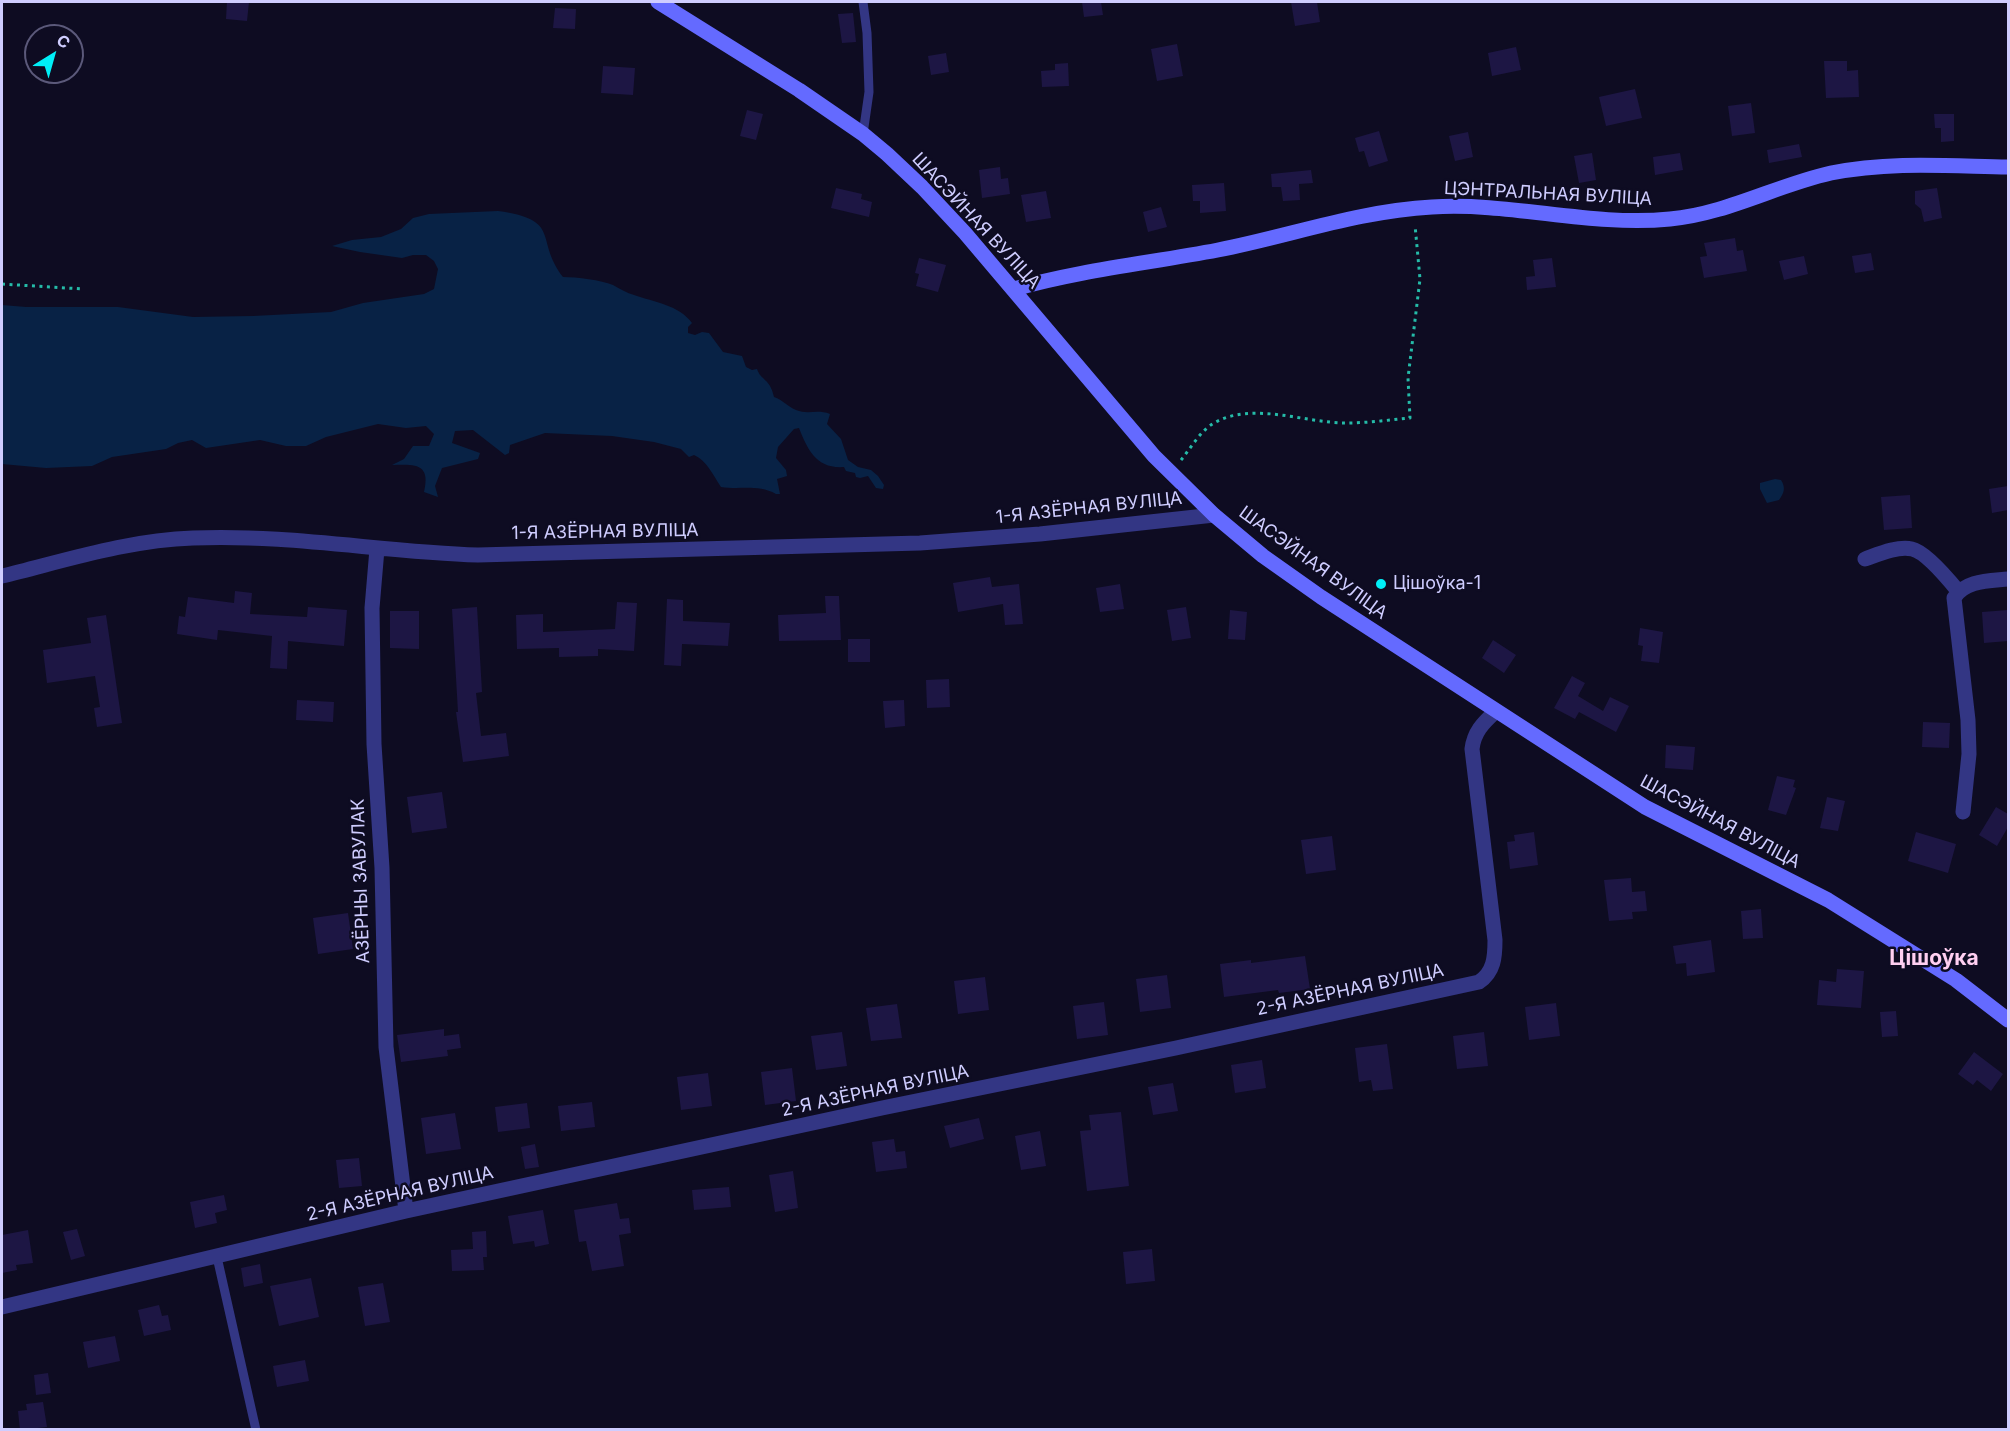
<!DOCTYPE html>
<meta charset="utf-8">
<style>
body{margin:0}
#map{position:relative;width:2010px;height:1431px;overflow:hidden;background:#0e0c22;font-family:Inter,sans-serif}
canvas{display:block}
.frame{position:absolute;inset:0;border:3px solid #cfcdff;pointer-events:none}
.north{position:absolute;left:24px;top:24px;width:60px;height:60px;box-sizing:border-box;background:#0e0c22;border:2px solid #5b597a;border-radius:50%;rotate:37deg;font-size:16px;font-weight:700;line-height:24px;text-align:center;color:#cfcdff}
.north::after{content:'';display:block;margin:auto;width:21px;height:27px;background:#00eff8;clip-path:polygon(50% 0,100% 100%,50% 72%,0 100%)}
</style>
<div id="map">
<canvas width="2010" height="1431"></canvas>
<div class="frame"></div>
<div class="north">С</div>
</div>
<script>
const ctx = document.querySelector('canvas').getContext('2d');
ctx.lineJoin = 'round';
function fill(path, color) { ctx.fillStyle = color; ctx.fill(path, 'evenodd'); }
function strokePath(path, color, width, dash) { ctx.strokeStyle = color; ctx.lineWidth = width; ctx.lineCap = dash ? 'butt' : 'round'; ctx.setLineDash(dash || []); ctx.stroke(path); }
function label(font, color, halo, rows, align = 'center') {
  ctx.font = font + ' Inter,sans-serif'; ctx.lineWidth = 5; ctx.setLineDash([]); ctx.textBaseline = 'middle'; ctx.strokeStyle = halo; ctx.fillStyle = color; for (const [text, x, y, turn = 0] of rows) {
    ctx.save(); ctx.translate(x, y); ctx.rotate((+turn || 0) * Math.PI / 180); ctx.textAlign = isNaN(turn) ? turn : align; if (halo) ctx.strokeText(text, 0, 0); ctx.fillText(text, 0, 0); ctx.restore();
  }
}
fill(new Path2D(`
 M 498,211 C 563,220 534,239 563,277 C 577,277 601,280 613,285 C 620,289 627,293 634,295 C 654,302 679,305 692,323 L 688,327 L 688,333 L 695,335 L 702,332 L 709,333 L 723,352 L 742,356 L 746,367 L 752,370 L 757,369 C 761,381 770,378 774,397 C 783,400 787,406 796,410 C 808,415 817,409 830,414 L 827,424 L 841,439 L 848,460 L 858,467 L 871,470 L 878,476 L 884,485 L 883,489 L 876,488 L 868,476 L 860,478 L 856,477 L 855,473 L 846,471 L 844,467 C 817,469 808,451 799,428 L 794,429 L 778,447 L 776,458 L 786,470 L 787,476 L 777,479 L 780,494 L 776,494 C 758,484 740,490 721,487 C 713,475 707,461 694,455 L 689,457 L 681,449 L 654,442 L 612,436 L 545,433 L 510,445 L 509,453 L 505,455 L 473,430 L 455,431 L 452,443 L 480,453 L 478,459 L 442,468 L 435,486 L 438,497 L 424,492 C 431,463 415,464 392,465 L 404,459 L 413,446 L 429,446 L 434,434 L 426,426 L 406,428 L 378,424 L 326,437 L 306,446 L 286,446 L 260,440 L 206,448 L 192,440 L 178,443 L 166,449 L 112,457 L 92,466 L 46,468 L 2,464 L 2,305 L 26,307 L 118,307 L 193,317 L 253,316 L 331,312 L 363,303 L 424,294 L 434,289 L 438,269 L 434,261 L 426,255 L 413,255 L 402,258 L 360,252 L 332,246 L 352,240 L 381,237 L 401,229 L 413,218 L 429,214 Z
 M 1775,479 L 1781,480 C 1786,488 1784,493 1779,500 L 1767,503 L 1760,489 L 1760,483 Z`), '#082245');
fill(new Path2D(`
 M 227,2 L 249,2 L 247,21 L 226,19 Z
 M 1082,2 L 1101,2 L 1103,15 L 1084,17 Z
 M 1291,2 L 1317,2 L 1320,22 L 1295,26 Z
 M 555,8 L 576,9 L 575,29 L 553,28 Z
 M 853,13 L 856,42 L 842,43 L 838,14 Z
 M 1177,44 L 1183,76 L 1157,81 L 1151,49 Z
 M 1516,47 L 1521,70 L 1492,76 L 1488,53 Z
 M 946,53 L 949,72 L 931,75 L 928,56 Z
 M 1824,61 L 1847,61 L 1847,71 L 1858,70 L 1859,97 L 1826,98 Z
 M 1068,63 L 1069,86 L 1042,87 L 1041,71 L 1055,70 L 1055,64 Z
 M 603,66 L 635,68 L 633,95 L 601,93 Z
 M 1635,89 L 1642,118 L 1606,126 L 1599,97 Z
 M 1751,103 L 1755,133 L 1732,136 L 1728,106 Z
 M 747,110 L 763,114 L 756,140 L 740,136 Z
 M 1934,114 L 1954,114 L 1954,141 L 1941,142 L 1941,128 L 1935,128 Z
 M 1379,131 L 1388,161 L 1369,167 L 1364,151 L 1359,152 L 1355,138 Z
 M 1468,132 L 1473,157 L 1455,161 L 1449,136 Z
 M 1799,144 L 1802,157 L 1769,163 L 1767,150 Z
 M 1592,153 L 1596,180 L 1579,183 L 1574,156 Z
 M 1680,153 L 1683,170 L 1655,175 L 1653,157 Z
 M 1000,167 L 1001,179 L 1008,178 L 1010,194 L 982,198 L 979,170 Z
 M 1311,170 L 1313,183 L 1299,184 L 1300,200 L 1283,201 L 1281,187 L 1272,187 L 1271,174 Z
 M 1224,183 L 1226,211 L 1200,213 L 1200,201 L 1193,201 L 1192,185 Z
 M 836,188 L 862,194 L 861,199 L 872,202 L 869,217 L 831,208 Z
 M 1937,188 L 1942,218 L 1924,222 L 1921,209 L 1915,204 L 1915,191 Z
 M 1046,191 L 1051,218 L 1026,222 L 1021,195 Z
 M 1161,207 L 1167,227 L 1148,232 L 1143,212 Z
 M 1735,238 L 1737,251 L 1743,250 L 1747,271 L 1704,278 L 1700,257 L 1707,256 L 1704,243 Z
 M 1871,253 L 1874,270 L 1855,273 L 1852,256 Z
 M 1804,256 L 1808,274 L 1784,280 L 1779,261 Z
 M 919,258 L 946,265 L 938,292 L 916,286 L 919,274 L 915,273 Z
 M 1552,258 L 1556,287 L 1527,290 L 1526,277 L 1535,276 L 1533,260 Z
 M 2008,486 L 2008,510 L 1992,513 L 1989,489 Z
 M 1910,495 L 1912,528 L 1884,530 L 1881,497 Z
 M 990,577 L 992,587 L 1019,584 L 1023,624 L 1005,625 L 1003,604 L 958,612 L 953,583 Z
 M 1120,584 L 1124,609 L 1100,612 L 1096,588 Z
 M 235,591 L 252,593 L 250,614 L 307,617 L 308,607 L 347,610 L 344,646 L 288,641 L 287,669 L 270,668 L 272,636 L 218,630 L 217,640 L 177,634 L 179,616 L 185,617 L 188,597 L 234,603 Z
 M 825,596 L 839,596 L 841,640 L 779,641 L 778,615 L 826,613 Z
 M 667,599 L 683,600 L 683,621 L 730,623 L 728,646 L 682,644 L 681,666 L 664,665 Z
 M 617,602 L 637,603 L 634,651 L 598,649 L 598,656 L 559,657 L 559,648 L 517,649 L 516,615 L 543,614 L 543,632 L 615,629 Z
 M 477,607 L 482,692 L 476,693 L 481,736 L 506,733 L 509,756 L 463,762 L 456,712 L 458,712 L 452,609 Z
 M 1186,607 L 1191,638 L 1172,641 L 1167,610 Z
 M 1230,610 L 1247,612 L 1245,640 L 1228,639 Z
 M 2008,610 L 2008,641 L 1984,643 L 1982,612 Z
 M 390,611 L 419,611 L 419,649 L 390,648 Z
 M 106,615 L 122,723 L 97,727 L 94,708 L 100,707 L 95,676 L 47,683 L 43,650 L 91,643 L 87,618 Z
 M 1640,628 L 1663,632 L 1659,663 L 1641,661 L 1643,646 L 1638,645 Z
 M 848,639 L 870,639 L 870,662 L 848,662 Z
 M 1493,640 L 1516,655 L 1504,673 L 1482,658 Z
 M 1572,676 L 1585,683 L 1578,696 L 1603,711 L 1610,697 L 1629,706 L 1616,732 L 1579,712 L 1575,719 L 1554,708 Z
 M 949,679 L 950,707 L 927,708 L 926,680 Z
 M 297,700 L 334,702 L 333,722 L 296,720 Z
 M 904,700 L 905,726 L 885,728 L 883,701 Z
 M 1923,722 L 1950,723 L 1949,748 L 1922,747 Z
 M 1666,745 L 1695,747 L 1693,770 L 1665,768 Z
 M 1777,776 L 1795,780 L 1793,787 L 1796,788 L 1786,815 L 1768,810 Z
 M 442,792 L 447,828 L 412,833 L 407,797 Z
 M 1827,797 L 1845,801 L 1838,831 L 1820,828 Z
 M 1996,807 L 2008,814 L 2008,827 L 1997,846 L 1979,835 Z
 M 1534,832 L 1538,865 L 1510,869 L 1507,842 L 1515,841 L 1514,835 Z
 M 1916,832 L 1956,844 L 1948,873 L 1908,861 Z
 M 1332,836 L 1336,870 L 1306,874 L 1301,840 Z
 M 1631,878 L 1632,892 L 1645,891 L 1647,911 L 1632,912 L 1633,919 L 1609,921 L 1604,880 Z
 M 1761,909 L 1763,938 L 1743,939 L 1741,911 Z
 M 348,913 L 353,949 L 318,954 L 313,918 Z
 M 1711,940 L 1715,972 L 1687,976 L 1686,963 L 1676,964 L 1673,946 Z
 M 1305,956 L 1310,989 L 1279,993 L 1278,990 L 1224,997 L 1220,964 L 1251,960 L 1251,963 Z
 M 1837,969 L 1864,971 L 1861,1008 L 1817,1005 L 1819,980 L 1836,982 Z
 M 1167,975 L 1171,1008 L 1140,1012 L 1136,979 Z
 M 985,977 L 989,1010 L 958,1014 L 954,981 Z
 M 1104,1002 L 1108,1035 L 1077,1039 L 1073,1006 Z
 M 1556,1003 L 1560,1036 L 1529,1040 L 1525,1007 Z
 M 897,1004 L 902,1038 L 871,1041 L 866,1008 Z
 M 1896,1011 L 1898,1036 L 1882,1037 L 1880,1012 Z
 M 444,1029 L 444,1036 L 459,1034 L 461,1048 L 447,1050 L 448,1056 L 401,1062 L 397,1035 Z
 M 842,1032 L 847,1066 L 816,1070 L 811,1036 Z
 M 1484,1032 L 1488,1066 L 1457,1069 L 1453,1036 Z
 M 1387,1044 L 1393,1089 L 1373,1091 L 1371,1080 L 1359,1082 L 1355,1048 Z
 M 1974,1052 L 2003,1074 L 1991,1091 L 1977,1080 L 1973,1085 L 1958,1074 Z
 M 1262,1060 L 1266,1088 L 1235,1093 L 1231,1065 Z
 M 792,1068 L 796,1101 L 765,1105 L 761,1072 Z
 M 708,1073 L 712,1106 L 681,1110 L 677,1077 Z
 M 1173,1083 L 1178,1111 L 1153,1115 L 1148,1087 Z
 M 592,1102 L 595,1127 L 561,1131 L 558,1106 Z
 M 527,1103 L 530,1128 L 498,1132 L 495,1107 Z
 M 1121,1112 L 1129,1186 L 1087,1191 L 1080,1131 L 1091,1130 L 1089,1115 Z
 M 455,1113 L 461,1149 L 426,1154 L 421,1118 Z
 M 979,1118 L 984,1139 L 950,1148 L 944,1126 Z
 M 1040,1131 L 1046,1166 L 1021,1170 L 1015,1136 Z
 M 894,1139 L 896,1152 L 905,1151 L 907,1168 L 876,1172 L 872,1142 Z
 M 535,1144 L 539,1167 L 525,1169 L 521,1147 Z
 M 359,1158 L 362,1186 L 339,1188 L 336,1160 Z
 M 793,1171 L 798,1208 L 775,1212 L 769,1175 Z
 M 729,1187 L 731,1207 L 694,1210 L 692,1190 Z
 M 224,1195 L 227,1210 L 215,1213 L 217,1223 L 195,1228 L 190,1202 Z
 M 617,1203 L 620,1219 L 629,1218 L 631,1233 L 619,1235 L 624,1266 L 592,1271 L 586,1241 L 579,1242 L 574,1210 Z
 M 543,1210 L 549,1244 L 535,1247 L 534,1241 L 513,1244 L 508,1216 Z
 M 77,1229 L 85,1256 L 71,1260 L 63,1232 Z
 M 28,1230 L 33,1263 L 16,1265 L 17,1270 L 2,1273 L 2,1235 Z
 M 486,1231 L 487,1257 L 483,1257 L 484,1270 L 452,1271 L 451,1250 L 473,1249 L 472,1232 Z
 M 1152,1249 L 1155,1281 L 1126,1284 L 1123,1252 Z
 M 260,1264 L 263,1283 L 244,1287 L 241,1268 Z
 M 311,1278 L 319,1317 L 279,1326 L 270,1286 Z
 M 383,1283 L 390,1322 L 365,1326 L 358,1287 Z
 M 159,1305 L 162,1316 L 168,1315 L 171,1330 L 144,1336 L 138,1310 Z
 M 115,1336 L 120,1361 L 88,1368 L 83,1342 Z
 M 305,1360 L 309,1381 L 277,1387 L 273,1366 Z
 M 48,1373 L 51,1393 L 36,1395 L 34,1375 Z
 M 43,1402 L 47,1427 L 20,1430 L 18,1411 L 27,1410 L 26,1404 Z`), '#1d1644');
strokePath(new Path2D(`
 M 2,284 L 83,289
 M 1181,460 C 1191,448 1200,431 1214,423 C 1253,401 1304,423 1346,423 C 1367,423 1389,420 1410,418 L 1408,378 L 1420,279 L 1415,225`), '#25bba8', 3, [3, 4.5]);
strokePath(new Path2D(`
 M 863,134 L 869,92 L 867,33 L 863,2
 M 217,1257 L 256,1430`), '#333684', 9);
strokePath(new Path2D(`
 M 377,549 L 372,608 L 374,744 L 382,868 L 386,1047 L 406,1211
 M 1865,559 C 1879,554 1897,546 1912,549 C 1926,552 1949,580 1958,591
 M 2,576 C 64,561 128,540 193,538 C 288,534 383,552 478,555 L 920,543 L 1040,534 L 1214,515
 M 1963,812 L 1969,754 L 1968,720 L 1954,598 C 1965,580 1990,581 2008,579
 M 2,1307 L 406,1211 L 882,1108 L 1176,1048 L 1479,982 C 1494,972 1495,957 1495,940 L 1472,749 C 1474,732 1483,723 1495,712`), '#333684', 15);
strokePath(new Path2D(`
 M 658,2 L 799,90 L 863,134 L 887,154 L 922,187 L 965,233 L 1154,456 L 1214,515 L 1263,556 L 1321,597 L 1645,807 L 1828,900 L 1956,980 L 2008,1020
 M 1014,289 C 1081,270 1150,263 1218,250 C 1290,236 1358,211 1432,207 C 1512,202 1591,227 1670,219 C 1726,214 1777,185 1831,173 C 1890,161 1949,166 2008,167`), '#646aff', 15);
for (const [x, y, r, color] of [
 [1381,584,6,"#00eff8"]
]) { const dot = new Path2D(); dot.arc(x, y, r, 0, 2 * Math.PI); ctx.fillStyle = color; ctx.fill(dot); strokePath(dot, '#0e0c22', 2); }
label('18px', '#cfcdff', '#0e0c22', [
 ["ЦЭНТРАЛЬНАЯ ВУЛІЦА",1548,194,3],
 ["ШАСЭЙНАЯ ВУЛІЦА",976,221,47],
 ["1-Я АЗЁРНАЯ ВУЛІЦА",1089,508,-6],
 ["1-Я АЗЁРНАЯ ВУЛІЦА",605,532,-1],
 ["ШАСЭЙНАЯ ВУЛІЦА",1313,563,36],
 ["ШАСЭЙНАЯ ВУЛІЦА",1720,822,28],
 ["АЗЁРНЫ ЗАВУЛАК",361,881,-92],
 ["2-Я АЗЁРНАЯ ВУЛІЦА",1350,990,-12],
 ["2-Я АЗЁРНАЯ ВУЛІЦА",875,1091,-12],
 ["2-Я АЗЁРНАЯ ВУЛІЦА",400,1194,-13]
]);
label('18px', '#cfcdff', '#0e0c22', [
 ["Цішоўка-1",1393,584]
], 'left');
label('bold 21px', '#ffcff1', '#0e0c22', [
 ["Цішоўка",1934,959]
]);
</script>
